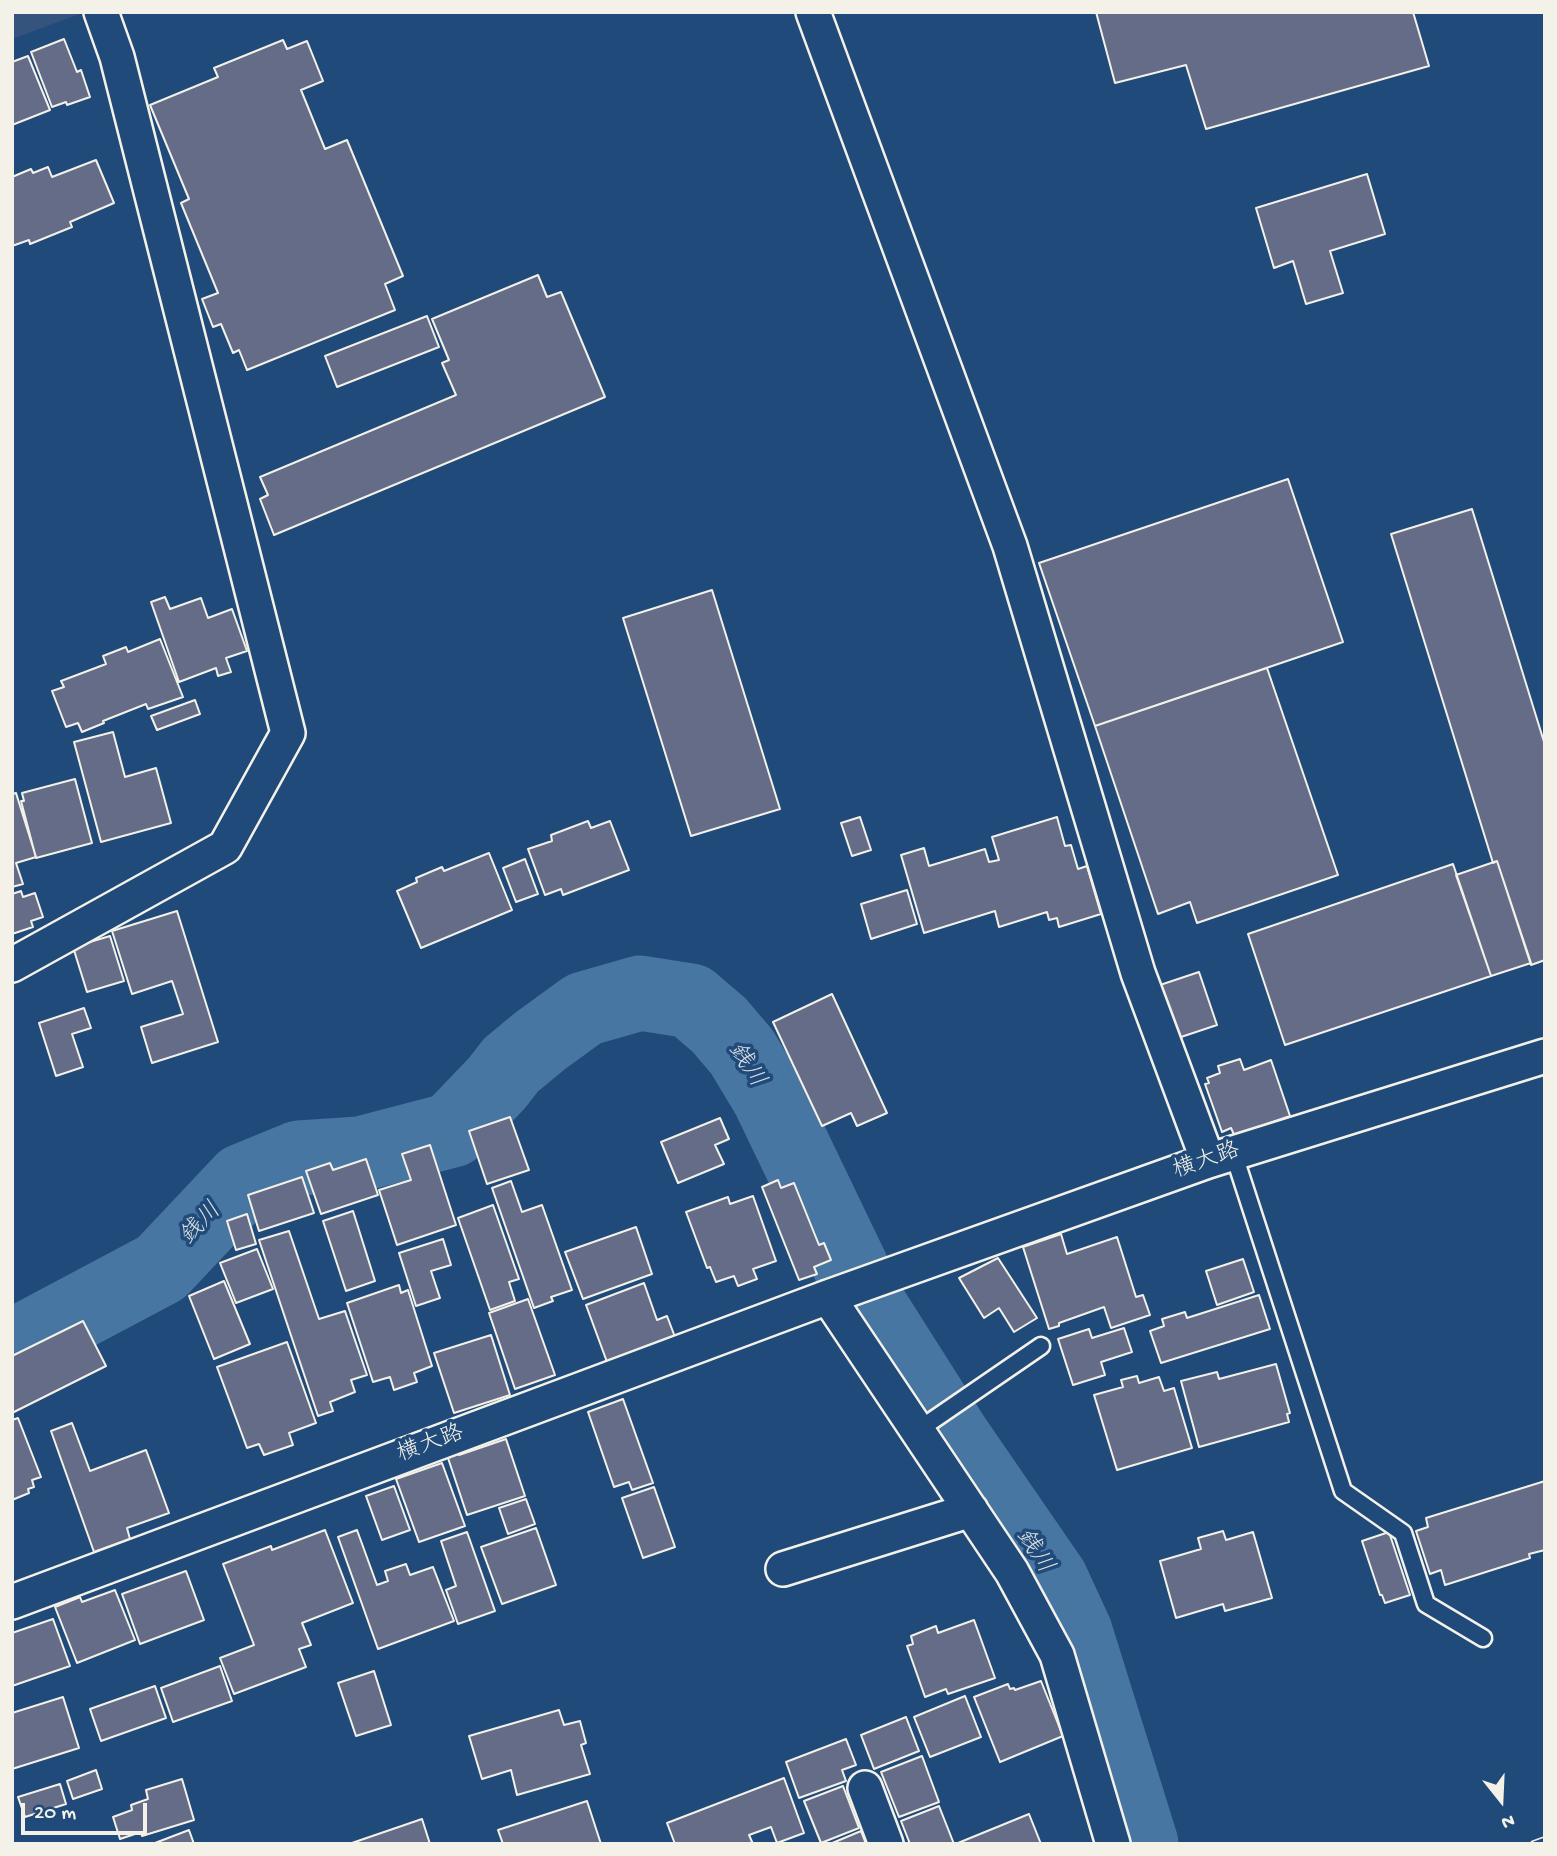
<!DOCTYPE html>
<meta charset="utf-8">
<style>
body{margin:0}
#map{position:relative;width:1557px;height:1856px;overflow:hidden;background:#1f4a7a;font-family:"Gochi Hand",sans-serif}
canvas{display:block}
.frame{position:absolute;inset:0;border:14px solid #f4f1e8;pointer-events:none}
.north{position:absolute;left:1466px;top:1765px;width:70px;height:70px;-webkit-text-stroke:5px #1f4a7a;paint-order:stroke;rotate:162deg;font-size:19px;font-weight:700;line-height:28px;text-align:center;color:#f4f1e8}
.north::after{content:'';display:block;margin:auto;width:24px;height:32px;background:#f4f1e8;clip-path:polygon(50% 0,100% 100%,50% 72%,0 100%)}
.scale{position:absolute;left:21px;top:1803px;width:126px;height:32px;box-sizing:border-box;border:4px solid #f4f1e8;border-top:0;padding-left:9px;font-size:21px;line-height:24px;white-space:nowrap;color:#f4f1e8;-webkit-text-stroke:5px #1f4a7a;paint-order:stroke}
</style>
<div id="map">
<canvas width="1557" height="1856"></canvas>
<div class="frame"></div>
<div class="north">N</div>
<div class="scale">20 m</div>
</div>
<script>
const ctx = document.querySelector('canvas').getContext('2d');
ctx.lineJoin = 'round';
function fill(path, color) { ctx.fillStyle = color; ctx.fill(path, 'evenodd'); }
function strokePath(path, color, width, dash) { ctx.strokeStyle = color; ctx.lineWidth = width; ctx.lineCap = dash ? 'butt' : 'round'; ctx.setLineDash(dash || []); ctx.stroke(path); }
function label(font, color, halo, rows, align = 'center') {
  ctx.font = font + ' "Gochi Hand","Klee One",sans-serif'; ctx.lineWidth = 7; ctx.setLineDash([]); ctx.textBaseline = 'middle'; ctx.strokeStyle = halo; ctx.fillStyle = color; for (const [text, x, y, turn = 0] of rows) {
    ctx.save(); ctx.translate(x, y); ctx.rotate((+turn || 0) * Math.PI / 180); ctx.textAlign = isNaN(turn) ? turn : align; if (halo) ctx.strokeText(text, 0, 0); ctx.fillText(text, 0, 0); ctx.restore();
  }
}
fill(new Path2D(`
 M 12,12 L 79,12 L 80,14 L 12,39 Z`), '#34547e');
strokePath(new Path2D(`
 M 12,1347 L 161,1268 L 243,1181 L 299,1158 L 360,1154 L 452,1130 L 497,1083 L 511,1065 L 540,1041 L 584,1009 L 640,993 L 691,1001 L 719,1025 L 742,1052 L 769,1097 L 869,1305 L 954,1439 L 1051,1580 L 1075,1632 L 1141,1844`), '#4776a3', 75);
const building = new Path2D(`
 M 1096,12 L 1413,12 L 1429,66 L 1206,129 L 1186,65 L 1115,83 Z
 M 64,39 L 77,72 L 81,70 L 90,97 L 67,105 L 66,102 L 52,107 L 31,52 Z
 M 283,40 L 287,49 L 307,41 L 323,81 L 301,90 L 325,149 L 347,140 L 403,276 L 385,284 L 395,310 L 247,370 L 239,350 L 233,353 L 221,324 L 213,327 L 202,299 L 218,293 L 181,203 L 189,199 L 150,105 L 218,77 L 214,68 Z
 M 28,56 L 50,110 L 12,125 L 12,62 Z
 M 96,160 L 114,203 L 70,222 L 72,227 L 30,244 L 29,240 L 12,246 L 12,177 L 31,169 L 33,173 L 48,167 L 52,177 Z
 M 1367,174 L 1385,234 L 1330,251 L 1343,293 L 1306,304 L 1293,261 L 1274,268 L 1256,208 Z
 M 538,275 L 547,297 L 561,292 L 605,397 L 274,535 L 260,499 L 268,495 L 260,477 L 456,395 L 442,363 L 449,360 L 432,319 Z
 M 427,316 L 439,347 L 337,387 L 325,356 Z
 M 1288,479 L 1343,642 L 1095,726 L 1039,563 Z
 M 1472,509 L 1545,745 L 1545,960 L 1531,965 L 1497,861 L 1493,863 L 1391,534 Z
 M 712,590 L 780,809 L 691,836 L 623,618 Z
 M 165,597 L 170,609 L 201,598 L 208,618 L 232,609 L 247,651 L 226,658 L 231,672 L 218,676 L 216,668 L 179,682 L 151,602 Z
 M 160,639 L 183,697 L 148,709 L 146,704 L 103,721 L 104,723 L 82,732 L 78,723 L 66,727 L 52,691 L 64,687 L 61,681 L 106,664 L 103,656 L 126,647 L 128,652 Z
 M 1267,668 L 1338,875 L 1197,923 L 1190,902 L 1158,914 L 1095,726 Z
 M 195,700 L 200,714 L 157,730 L 151,716 Z
 M 113,732 L 125,777 L 156,768 L 171,823 L 101,842 L 74,742 Z
 M 75,779 L 92,843 L 36,858 L 21,801 L 24,801 L 22,793 Z
 M 16,793 L 36,857 L 16,863 L 23,884 L 12,887 L 12,794 Z
 M 860,817 L 871,850 L 852,856 L 841,823 Z
 M 1057,817 L 1065,846 L 1071,845 L 1078,869 L 1087,866 L 1101,914 L 1059,927 L 1057,918 L 1049,920 L 1047,912 L 999,927 L 995,911 L 924,933 L 901,855 L 924,848 L 929,866 L 985,849 L 989,862 L 999,860 L 992,837 Z
 M 588,821 L 591,828 L 610,821 L 629,870 L 563,895 L 561,889 L 545,895 L 528,849 L 552,841 L 551,835 Z
 M 489,853 L 512,910 L 421,948 L 397,891 L 417,882 L 416,878 L 442,867 L 444,871 Z
 M 525,859 L 538,894 L 516,902 L 503,868 Z
 M 1497,861 L 1531,963 L 1491,976 L 1456,875 Z
 M 1453,864 L 1491,976 L 1285,1045 L 1248,934 Z
 M 907,890 L 917,924 L 871,939 L 861,904 Z
 M 21,891 L 23,897 L 35,893 L 43,917 L 31,921 L 33,927 L 12,934 L 12,894 Z
 M 177,911 L 218,1042 L 152,1063 L 141,1027 L 183,1014 L 172,981 L 132,994 L 112,931 Z
 M 110,936 L 124,981 L 87,992 L 73,947 Z
 M 1199,972 L 1217,1025 L 1178,1038 L 1160,985 Z
 M 832,994 L 887,1113 L 857,1126 L 851,1113 L 822,1126 L 773,1022 Z
 M 84,1008 L 91,1028 L 72,1034 L 83,1067 L 56,1076 L 39,1023 Z
 M 1240,1059 L 1244,1070 L 1271,1060 L 1290,1116 L 1264,1125 L 1265,1129 L 1236,1139 L 1231,1128 L 1222,1132 L 1205,1084 L 1209,1083 L 1207,1078 L 1220,1073 L 1218,1066 Z
 M 510,1117 L 529,1170 L 487,1184 L 469,1131 Z
 M 720,1118 L 729,1139 L 715,1145 L 724,1164 L 678,1183 L 661,1142 Z
 M 430,1145 L 456,1225 L 397,1245 L 379,1190 L 411,1180 L 402,1154 Z
 M 366,1159 L 378,1195 L 321,1214 L 306,1171 L 330,1163 L 333,1170 Z
 M 302,1177 L 314,1213 L 259,1231 L 248,1195 Z
 M 778,1180 L 781,1188 L 794,1183 L 819,1245 L 824,1243 L 831,1260 L 814,1267 L 817,1274 L 799,1280 L 762,1187 Z
 M 511,1181 L 522,1212 L 542,1205 L 572,1290 L 551,1297 L 553,1301 L 534,1308 L 492,1188 Z
 M 753,1196 L 776,1261 L 753,1269 L 757,1279 L 738,1286 L 734,1276 L 716,1282 L 710,1267 L 707,1268 L 686,1212 L 728,1197 L 730,1204 Z
 M 493,1205 L 519,1279 L 509,1282 L 515,1301 L 490,1310 L 458,1218 Z
 M 353,1211 L 375,1281 L 346,1291 L 323,1221 Z
 M 247,1214 L 256,1244 L 236,1250 L 227,1221 Z
 M 636,1227 L 652,1274 L 583,1299 L 565,1252 Z
 M 289,1231 L 319,1319 L 345,1311 L 367,1375 L 351,1380 L 355,1392 L 330,1402 L 333,1411 L 318,1416 L 259,1240 Z
 M 1061,1234 L 1067,1254 L 1117,1237 L 1136,1297 L 1143,1295 L 1150,1315 L 1111,1328 L 1104,1307 L 1059,1323 L 1059,1326 L 1049,1329 L 1023,1247 Z
 M 443,1239 L 451,1265 L 431,1271 L 440,1298 L 416,1306 L 399,1253 Z
 M 257,1249 L 273,1289 L 236,1303 L 220,1263 Z
 M 998,1258 L 1037,1318 L 1014,1332 L 999,1308 L 984,1318 L 959,1278 Z
 M 1243,1259 L 1254,1292 L 1217,1305 L 1206,1271 Z
 M 224,1281 L 250,1344 L 214,1359 L 189,1296 Z
 M 644,1283 L 657,1320 L 667,1316 L 675,1337 L 607,1362 L 586,1305 Z
 M 399,1285 L 401,1293 L 408,1290 L 432,1366 L 414,1373 L 417,1382 L 394,1390 L 390,1377 L 373,1382 L 347,1303 Z
 M 1259,1295 L 1270,1329 L 1161,1363 L 1150,1331 L 1164,1326 L 1162,1319 L 1185,1312 L 1187,1318 Z
 M 528,1299 L 555,1375 L 515,1389 L 489,1313 Z
 M 83,1321 L 106,1366 L 12,1413 L 12,1356 Z
 M 1124,1328 L 1132,1352 L 1101,1362 L 1105,1375 L 1073,1385 L 1058,1339 L 1089,1329 L 1092,1338 Z
 M 491,1335 L 510,1395 L 454,1413 L 434,1353 Z
 M 287,1342 L 316,1423 L 289,1433 L 293,1445 L 264,1455 L 259,1444 L 247,1448 L 217,1367 Z
 M 1276,1364 L 1290,1413 L 1287,1414 L 1289,1422 L 1199,1447 L 1181,1381 L 1217,1372 L 1219,1379 Z
 M 1137,1376 L 1139,1383 L 1159,1377 L 1164,1391 L 1174,1388 L 1192,1448 L 1117,1470 L 1094,1395 L 1123,1387 L 1121,1380 Z
 M 623,1399 L 653,1483 L 632,1490 L 629,1482 L 614,1487 L 588,1412 Z
 M 18,1418 L 41,1477 L 32,1480 L 34,1487 L 28,1489 L 29,1493 L 12,1500 L 12,1420 Z
 M 72,1423 L 90,1471 L 146,1450 L 169,1513 L 127,1528 L 130,1539 L 94,1552 L 51,1431 Z
 M 506,1439 L 525,1496 L 467,1515 L 447,1455 L 458,1451 L 459,1455 Z
 M 442,1463 L 465,1526 L 419,1542 L 396,1479 Z
 M 1545,1481 L 1545,1550 L 1529,1554 L 1530,1558 L 1445,1585 L 1441,1570 L 1430,1574 L 1416,1531 L 1428,1527 L 1426,1518 Z
 M 394,1486 L 410,1530 L 382,1540 L 366,1496 Z
 M 654,1487 L 675,1547 L 643,1558 L 622,1498 Z
 M 526,1499 L 535,1524 L 508,1534 L 499,1508 Z
 M 536,1528 L 556,1585 L 502,1604 L 481,1547 Z
 M 325,1530 L 353,1603 L 302,1623 L 311,1645 L 299,1649 L 306,1667 L 234,1694 L 220,1658 L 254,1645 L 223,1564 L 271,1546 L 272,1550 Z
 M 357,1530 L 377,1585 L 388,1581 L 385,1571 L 406,1564 L 410,1575 L 433,1567 L 454,1621 L 378,1649 L 338,1537 Z
 M 1223,1531 L 1226,1540 L 1253,1532 L 1272,1598 L 1225,1611 L 1223,1604 L 1176,1618 L 1160,1561 L 1201,1549 L 1198,1538 Z
 M 467,1532 L 495,1611 L 458,1624 L 446,1590 L 456,1586 L 441,1541 Z
 M 1389,1532 L 1410,1595 L 1385,1603 L 1382,1595 L 1380,1595 L 1362,1541 Z
 M 186,1571 L 204,1620 L 140,1644 L 122,1594 Z
 M 115,1590 L 135,1640 L 77,1663 L 55,1607 L 80,1597 L 82,1602 Z
 M 53,1619 L 70,1666 L 12,1686 L 12,1633 Z
 M 974,1620 L 995,1678 L 948,1694 L 946,1689 L 925,1697 L 907,1646 L 913,1644 L 911,1636 L 936,1626 L 938,1633 Z
 M 220,1666 L 232,1701 L 173,1722 L 161,1688 Z
 M 374,1671 L 391,1725 L 356,1736 L 338,1683 Z
 M 1041,1681 L 1063,1736 L 1000,1762 L 974,1697 L 1008,1684 L 1010,1689 L 1014,1688 L 1015,1690 Z
 M 155,1686 L 166,1718 L 101,1741 L 90,1709 Z
 M 965,1696 L 981,1737 L 930,1757 L 914,1717 Z
 M 63,1697 L 79,1748 L 12,1769 L 12,1713 Z
 M 559,1710 L 564,1725 L 580,1721 L 586,1743 L 581,1745 L 590,1774 L 517,1795 L 511,1770 L 482,1779 L 469,1736 Z
 M 906,1717 L 919,1751 L 874,1769 L 861,1735 Z
 M 846,1739 L 856,1765 L 842,1770 L 846,1781 L 799,1798 L 786,1762 Z
 M 922,1756 L 939,1802 L 899,1817 L 881,1772 Z
 M 96,1770 L 102,1789 L 73,1799 L 67,1781 Z
 M 784,1778 L 804,1833 L 777,1843 L 771,1827 L 749,1835 L 753,1844 L 675,1844 L 667,1823 Z
 M 182,1779 L 194,1820 L 142,1836 L 141,1832 L 120,1839 L 113,1817 L 132,1810 L 131,1805 L 148,1799 L 146,1790 Z
 M 60,1784 L 66,1804 L 25,1817 L 18,1797 Z
 M 843,1786 L 859,1828 L 821,1843 L 804,1801 Z
 M 587,1801 L 601,1844 L 503,1844 L 498,1830 Z
 M 939,1806 L 954,1844 L 910,1844 L 901,1821 Z
 M 1029,1814 L 1041,1844 L 959,1844 L 958,1843 Z
 M 422,1819 L 430,1844 L 349,1844 Z
 M 189,1830 L 194,1844 L 155,1844 L 155,1843 Z
 M 861,1831 L 866,1844 L 830,1844 Z`);
fill(building, '#646c88');
strokePath(building, '#f4f1e8', 2);
const lane = new Path2D(`
 M 1233,1152 L 1343,1491 L 1403,1533 L 1426,1604 L 1483,1638
 M 917,1431 L 1041,1346`);
const street = new Path2D(`
 M 813,12 L 1010,546 L 1138,973 L 1208,1161
 M 12,965 L 225,847 L 288,733 L 117,57 L 101,12
 M 828,1297 L 1012,1572 L 1057,1655 L 1113,1844
 M 783,1569 L 971,1510
 M 12,1602 L 828,1297 L 1208,1161 L 1545,1056
 M 865,1788 L 886,1844`);
strokePath(lane, '#f4f1e8', 21);
strokePath(street, '#f4f1e8', 38);
strokePath(lane, '#1f4a7a', 16);
strokePath(street, '#1f4a7a', 33);
const rail = new Path2D(`
 M 1534,1844 L 1545,1840`);
strokePath(rail, '#f4f1e8', 8);
strokePath(rail, '#1f4a7a', 5, [16]);
label('23px', '#f4f1e8', '#1f4a7a', [
 ["横大路",1207,1162,-19],
 ["横大路",431,1445,-20]
]);
label('italic 24px', '#dadfde', '#1f4a7a', [
 ["銭川",745,1066,57],
 ["銭川",202,1225,-47],
 ["銭川",1033,1552,57]
]);
</script>
